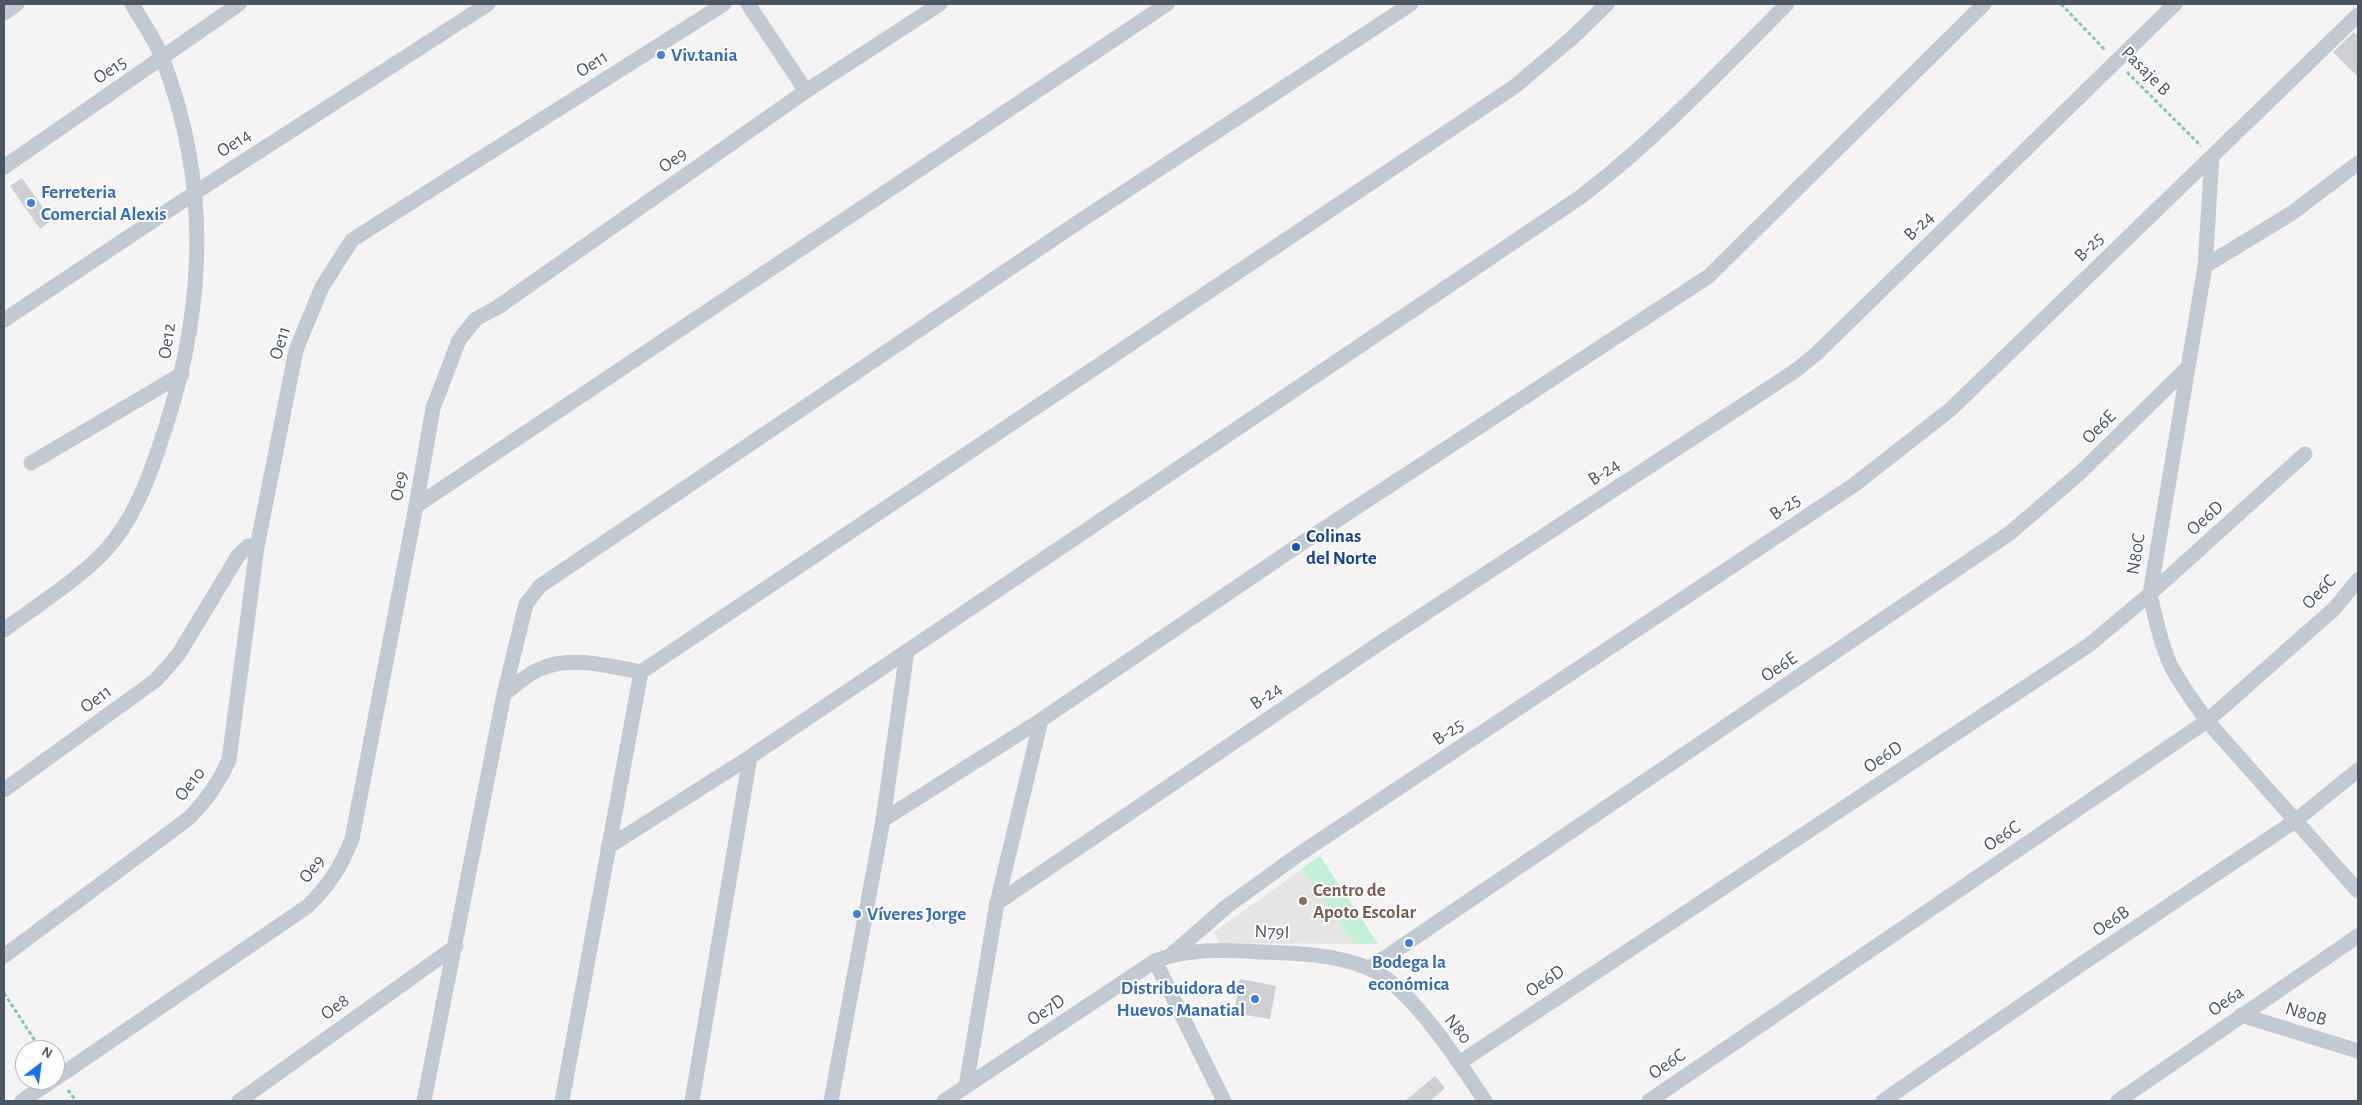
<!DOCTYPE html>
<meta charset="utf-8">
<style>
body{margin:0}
#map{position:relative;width:2362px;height:1105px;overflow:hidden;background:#f5f3f3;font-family:"Alegreya Sans",sans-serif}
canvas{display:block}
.frame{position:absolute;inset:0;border:5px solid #4a5661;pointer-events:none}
.north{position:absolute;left:15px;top:1040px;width:50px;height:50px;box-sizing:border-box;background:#fff;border:1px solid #b7bbc0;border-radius:50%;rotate:30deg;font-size:14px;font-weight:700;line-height:20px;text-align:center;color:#4a5661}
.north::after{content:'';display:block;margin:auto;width:18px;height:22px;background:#1a73e8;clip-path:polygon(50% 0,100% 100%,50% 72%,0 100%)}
</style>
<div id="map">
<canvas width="2362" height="1105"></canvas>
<div class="frame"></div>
<div class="north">N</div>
</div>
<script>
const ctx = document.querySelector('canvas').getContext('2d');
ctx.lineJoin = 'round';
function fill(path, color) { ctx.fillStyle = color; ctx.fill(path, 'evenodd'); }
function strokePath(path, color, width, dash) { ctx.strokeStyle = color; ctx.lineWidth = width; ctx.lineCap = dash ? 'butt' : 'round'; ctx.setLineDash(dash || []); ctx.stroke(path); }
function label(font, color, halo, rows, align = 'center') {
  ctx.font = font + ' "Alegreya Sans",sans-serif'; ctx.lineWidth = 4; ctx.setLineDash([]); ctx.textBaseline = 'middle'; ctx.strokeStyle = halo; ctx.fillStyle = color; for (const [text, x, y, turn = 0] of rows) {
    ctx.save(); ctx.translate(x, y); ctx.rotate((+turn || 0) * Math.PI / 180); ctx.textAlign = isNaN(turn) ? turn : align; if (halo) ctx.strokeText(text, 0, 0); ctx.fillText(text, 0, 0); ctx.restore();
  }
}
fill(new Path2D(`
 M 1320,856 L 1378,944 L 1219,943 L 1214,932 Z`), '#e6e4e5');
fill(new Path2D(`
 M 1320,856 L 1378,944 L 1355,944 L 1301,869 Z`), '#c3f1d5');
fill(new Path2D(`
 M 2354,32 L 2358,36 L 2358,77 L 2333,52 Z
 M 22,178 L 52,220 L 40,229 L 10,186 Z
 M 1240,979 L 1276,986 L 1270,1019 L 1234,1013 Z
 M 1435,1076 L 1445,1088 L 1430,1101 L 1405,1101 Z`), '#cdcfd5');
strokePath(new Path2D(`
 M 2061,4 L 2105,50
 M 2127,72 L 2201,146
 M 4,993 L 41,1050
 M 68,1090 L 76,1101`), '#7ad0a6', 3, [4, 2.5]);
strokePath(new Path2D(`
 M 748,4 L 806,91
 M 4,13 L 17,4
 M 2212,157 L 2205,266 L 2150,594 C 2155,617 2160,640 2169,662 C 2179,683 2194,702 2207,721 L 2358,891
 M 4,167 L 239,4
 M 2205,266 L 2292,213 L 2358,163
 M 4,320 L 196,192 L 488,4
 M 31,463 L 182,374
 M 416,506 L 1167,4
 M 4,630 C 37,605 91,572 115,539 C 141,505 154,463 167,423 C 206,300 209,181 163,60 C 156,40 142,22 132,4
 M 504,694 C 515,686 527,674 540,669 C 570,655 609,666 641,672 L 1514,87 L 1572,38 L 1607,4
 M 4,790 L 156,680 L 178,655 L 238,556 L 248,546 L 257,547
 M 883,820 L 1041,720 L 1296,547 L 1709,276 L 1984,4
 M 608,847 L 750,757 L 1579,198 C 1655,140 1720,71 1787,4
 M 997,903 L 1377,645 L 1795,371 L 1816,354 L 2175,4
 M 1171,955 L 1226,907 L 1298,855 L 1854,485 L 1951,409 L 2358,15
 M 4,956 L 189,818 C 207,800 219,783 229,760 L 257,547 L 296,350 L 322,287 L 352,240 L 724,4
 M 1155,961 L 1224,1101
 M 1370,968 L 2010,533 L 2082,471 L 2186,369
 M 2241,1015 L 2358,1051
 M 1459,1063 L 2089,645 L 2150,594 L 2305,454
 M 55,1079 L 308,906 C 329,885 341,867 352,839 L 416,506 L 433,408 L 459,340 L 476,319 L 498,307 L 806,91 L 940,4
 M 966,1086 L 997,903 L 1041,720
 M 22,1101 L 53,1080
 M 239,1101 L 456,946
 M 424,1101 L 504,694 L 526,604 L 540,586 L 1077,223 L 1411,4
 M 562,1101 L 641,672
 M 692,1101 L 750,757
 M 831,1101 L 883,820 L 907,651
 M 944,1101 L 1155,961 C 1188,948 1224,950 1260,952 C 1296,953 1334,954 1368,968 C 1410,985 1460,1064 1485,1101
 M 1649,1101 L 2207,721 L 2334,609 L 2358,580
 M 1883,1101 L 2083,963 L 2295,821 L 2358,770
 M 2118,1101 L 2358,936`), '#c1cad2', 15);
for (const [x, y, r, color] of [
 [661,55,5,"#3f7fe0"],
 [31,203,5,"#3f7fe0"],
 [1296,547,5,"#1a4fb4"],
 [1303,901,5,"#8d6e63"],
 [857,914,5,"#3f7fe0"],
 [1409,943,5,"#3f7fe0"],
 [1255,999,5,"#3f7fe0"]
]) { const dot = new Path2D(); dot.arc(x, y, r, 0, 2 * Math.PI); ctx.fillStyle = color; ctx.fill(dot); strokePath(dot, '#fff', 2); }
label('bold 19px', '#366cbe', '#fff', [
 ["Viv.tania",671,55],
 ["Ferreteria",41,192],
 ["Comercial Alexis",41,214],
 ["Víveres Jorge",867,914],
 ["Bodega la",1409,962,"center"],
 ["económica",1409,984,"center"],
 ["Distribuidora de",1245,988,"right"],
 ["Huevos Manatial",1245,1010,"right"]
], 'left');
label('19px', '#4a5661', '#fff', [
 ["Oe11",592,64,-32],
 ["Oe15",110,70,-34],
 ["Pasaje B",2146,71,45],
 ["Oe14",234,143,-33],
 ["Oe9",673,160,-35],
 ["B-24",1919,226,-44],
 ["B-25",2089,247,-44],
 ["Oe12",167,341,-82],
 ["Oe11",280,343,-73],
 ["Oe6E",2099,427,-45],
 ["B-24",1604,472,-33],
 ["Oe9",399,486,-80],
 ["B-25",1785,507,-34],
 ["Oe6D",2205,518,-42],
 ["N80C",2136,554,-81],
 ["Oe6C",2319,592,-46],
 ["Oe6E",1779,667,-34],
 ["B-24",1266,696,-34],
 ["Oe11",96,699,-36],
 ["B-25",1448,732,-34],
 ["Oe6D",1883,757,-34],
 ["Oe10",190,784,-52],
 ["Oe6C",2002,836,-34],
 ["Oe9",312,869,-53],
 ["Oe6B",2111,921,-34],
 ["N79I",1272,932,2],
 ["Oe6D",1545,981,-34],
 ["Oe6a",2226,1001,-35],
 ["Oe8",335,1007,-36],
 ["Oe7D",1046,1010,-34],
 ["N80B",2306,1014,17],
 ["N80",1458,1029,52],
 ["Oe6C",1667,1064,-34]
]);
label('bold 19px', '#164399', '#fff', [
 ["Colinas",1306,536],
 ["del Norte",1306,558]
], 'left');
label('bold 19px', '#785e54', '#fff', [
 ["Centro de",1313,890],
 ["Apoto Escolar",1313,912]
], 'left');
</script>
